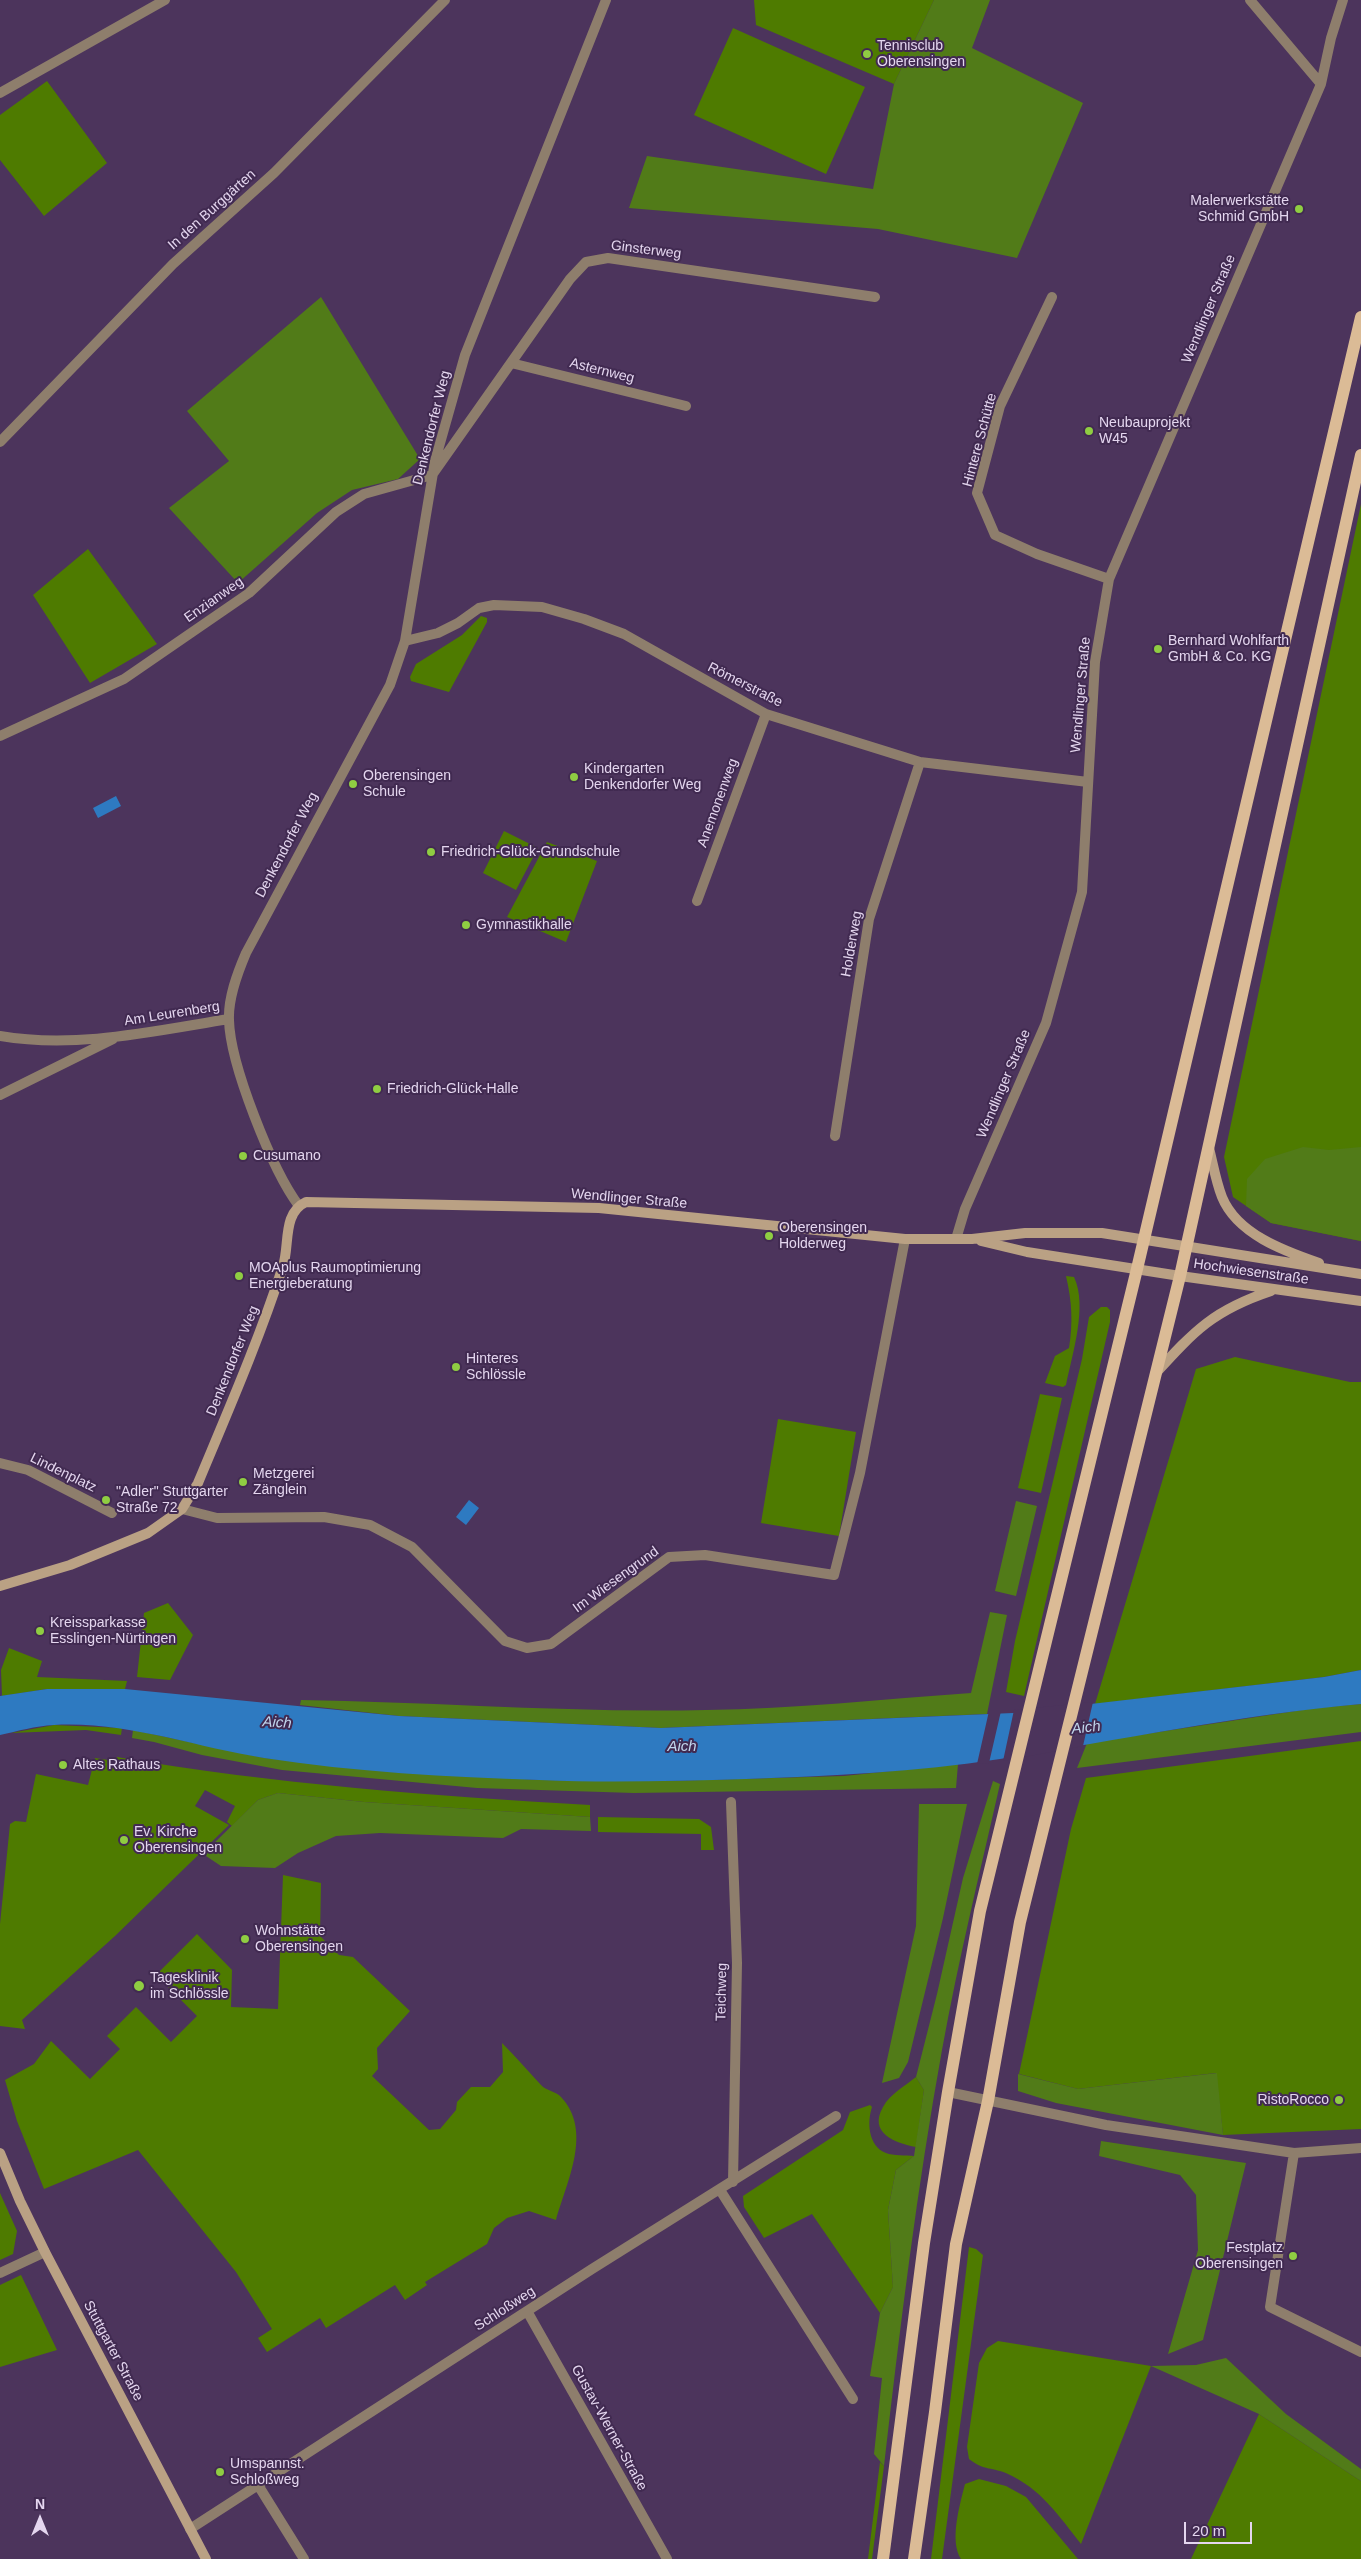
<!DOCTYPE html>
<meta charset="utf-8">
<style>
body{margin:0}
#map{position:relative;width:1361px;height:2559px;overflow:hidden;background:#4c345c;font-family:Helvetica,sans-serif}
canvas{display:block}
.north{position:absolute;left:15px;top:2494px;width:50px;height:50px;-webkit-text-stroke:4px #412a51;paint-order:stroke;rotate:0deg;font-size:14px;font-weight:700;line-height:20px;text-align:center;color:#e4d6ef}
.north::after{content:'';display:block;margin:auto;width:18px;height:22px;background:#e4d6ef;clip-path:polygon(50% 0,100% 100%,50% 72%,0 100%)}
.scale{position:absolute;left:1184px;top:2522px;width:68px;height:22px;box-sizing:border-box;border:2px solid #e4d6ef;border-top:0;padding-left:6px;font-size:15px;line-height:18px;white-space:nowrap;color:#e4d6ef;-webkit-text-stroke:4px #412a51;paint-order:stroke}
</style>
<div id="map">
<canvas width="1361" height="2559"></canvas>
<div class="north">N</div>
<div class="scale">20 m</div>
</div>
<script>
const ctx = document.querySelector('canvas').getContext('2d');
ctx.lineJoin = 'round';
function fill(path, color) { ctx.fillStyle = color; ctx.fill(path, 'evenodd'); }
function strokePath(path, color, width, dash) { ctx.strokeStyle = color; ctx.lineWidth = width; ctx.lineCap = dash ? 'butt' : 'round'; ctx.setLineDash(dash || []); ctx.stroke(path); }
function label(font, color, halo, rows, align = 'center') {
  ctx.font = font + ' Helvetica,sans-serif'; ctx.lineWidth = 4; ctx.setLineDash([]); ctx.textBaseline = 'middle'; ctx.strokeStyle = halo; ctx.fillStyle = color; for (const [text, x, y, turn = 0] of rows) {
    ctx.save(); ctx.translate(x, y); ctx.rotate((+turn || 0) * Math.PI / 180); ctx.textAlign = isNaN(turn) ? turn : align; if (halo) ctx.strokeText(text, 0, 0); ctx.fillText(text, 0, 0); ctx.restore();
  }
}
fill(new Path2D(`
 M 754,0 L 934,0 L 894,84 L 756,25 Z
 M 733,28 L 865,87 L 826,174 L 694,115 Z
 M 47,81 L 107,163 L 44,216 L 0,160 L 0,115 Z
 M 1361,504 L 1361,1241 L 1271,1223 L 1233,1197 L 1224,1157 Z
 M 88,549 L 157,644 L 90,683 L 33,595 Z
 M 481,616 L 487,618 L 487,622 L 449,692 L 411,681 L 410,677 L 416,664 L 462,635 Z
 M 504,831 L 538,848 L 516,890 L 483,873 Z
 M 547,842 L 597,861 L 566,942 L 507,917 Z
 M 1066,1276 L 1074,1277 C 1088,1306 1072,1355 1066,1385 L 1063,1387 L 1045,1383 L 1055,1356 L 1069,1348 C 1073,1322 1072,1302 1066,1276 Z
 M 1101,1307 L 1107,1307 L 1110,1310 L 1110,1322 L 1024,1696 L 1006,1692 L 1015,1641 L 1082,1359 L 1089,1317 Z
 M 1235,1357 L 1350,1382 L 1361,1382 L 1361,1670 L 1324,1677 L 1095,1704 L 1196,1369 Z
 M 1040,1394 L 1062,1398 L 1041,1493 L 1018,1488 Z
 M 778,1419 L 856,1432 L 839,1536 L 761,1523 Z
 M 168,1603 L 193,1635 L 170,1680 L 137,1677 L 144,1613 Z
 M 9,1648 L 42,1661 L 37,1677 L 127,1681 L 125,1689 L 47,1689 L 2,1696 L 1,1670 Z
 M 54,1725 L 122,1728 L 121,1735 L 86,1730 L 11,1733 Z
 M 1361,1741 L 1361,2129 L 1223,2135 L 1216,2073 L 1078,2089 L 1019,2074 L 1071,1829 L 1086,1778 Z
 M 117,1757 C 274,1784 432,1796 590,1805 L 590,1817 L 364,1802 L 278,1793 L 258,1800 L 232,1826 L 227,1822 L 235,1806 L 205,1790 L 195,1806 L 229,1825 L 115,1936 L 22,2020 L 25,2029 L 0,2026 L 0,1924 L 10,1824 L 15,1821 L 26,1822 L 36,1774 L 88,1785 L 95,1758 L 115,1761 Z
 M 598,1817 L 699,1819 L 711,1827 L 714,1850 L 701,1850 L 701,1834 L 598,1832 Z
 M 283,1875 L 321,1883 L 320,1936 L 339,1955 L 353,1957 L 410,2011 L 377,2048 L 378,2069 L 372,2076 L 429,2130 L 440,2129 L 456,2110 L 457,2102 L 471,2087 L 490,2087 L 503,2072 L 502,2043 C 516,2057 528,2071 541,2085 C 546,2091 556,2091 561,2097 C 593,2131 567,2181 556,2220 L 529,2211 L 507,2218 L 494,2228 L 487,2244 L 425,2282 L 427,2285 L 405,2300 L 395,2285 L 326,2328 L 320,2318 L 267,2352 L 258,2338 L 272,2329 L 236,2272 L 138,2150 L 44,2189 L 17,2121 L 5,2080 L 34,2064 L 51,2041 L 90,2079 L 120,2049 L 107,2036 L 136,2007 L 171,2042 L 197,2016 L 156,1975 L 197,1934 L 232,1970 L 231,2007 L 278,2009 Z
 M 916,2077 L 924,2090 L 916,2147 C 895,2143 868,2133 883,2107 C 890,2094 905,2086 916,2077 Z
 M 870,2105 L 872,2107 C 867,2122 868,2146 886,2153 C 893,2156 906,2155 914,2156 L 896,2170 L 888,2210 L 893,2287 L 880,2313 L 812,2214 L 764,2238 L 744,2207 L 743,2196 L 843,2130 L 850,2112 Z
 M 0,2193 L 17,2231 L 13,2254 L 0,2260 Z
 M 969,2247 L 976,2249 L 983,2255 L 942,2559 L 931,2559 Z
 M 21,2275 L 57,2350 L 0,2367 L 0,2285 Z
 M 998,2341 L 1151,2366 L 1081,2544 C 1059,2516 1041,2489 1008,2474 C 993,2467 984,2471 969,2459 L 967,2447 L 979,2363 L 987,2348 Z
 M 1259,2414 L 1361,2481 L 1361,2559 L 1191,2559 Z
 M 880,2462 L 884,2466 L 872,2559 L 868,2559 Z
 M 979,2479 L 1006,2486 L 1026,2497 L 1078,2559 L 961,2559 C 949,2541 960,2504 965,2484 Z`), '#4e7b00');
fill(new Path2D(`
 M 934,0 L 990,0 L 972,48 L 1083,103 L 1017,258 L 878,229 L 629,208 L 647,156 L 873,189 L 894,84 Z
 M 321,297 L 420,459 L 398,479 L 352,490 L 317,513 L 238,583 L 169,508 L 229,461 L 187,411 Z
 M 1303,1147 L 1329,1150 L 1361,1147 L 1361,1241 L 1271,1223 L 1246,1206 L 1247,1179 L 1265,1159 Z
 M 1016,1501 L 1037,1506 L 1016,1596 L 995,1591 Z
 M 990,1612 L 1007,1615 L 987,1714 L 661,1728 L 399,1716 L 300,1705 L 301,1700 C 436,1702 571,1713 706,1710 C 794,1709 883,1699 971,1693 Z
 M 1361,1704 L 1361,1732 L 1077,1768 L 1087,1743 L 1315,1708 Z
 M 133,1730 L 265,1758 L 375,1770 L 539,1780 L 668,1781 L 844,1776 L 958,1764 L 956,1788 L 634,1793 L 477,1788 L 282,1770 L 202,1755 L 154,1742 L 132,1738 Z
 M 993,1781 L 1000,1784 C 980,1872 958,1961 942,2050 C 917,2188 900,2327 884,2466 L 874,2454 L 882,2378 L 870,2376 L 880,2313 L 893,2287 L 888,2210 L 896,2170 L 914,2156 L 924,2090 L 916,2077 L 937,1994 L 963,1878 Z
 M 278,1793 L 364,1802 L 590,1817 L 591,1831 L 521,1829 L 503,1838 L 380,1833 L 336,1836 L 298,1853 L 275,1868 L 221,1866 L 203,1854 L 258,1800 Z
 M 919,1804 L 967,1804 L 943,1918 L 908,2062 L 899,2078 L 882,2083 L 916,1926 Z
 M 1217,2073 L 1223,2135 L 1056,2103 L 1018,2091 L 1018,2074 L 1078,2089 Z
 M 1101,2141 L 1246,2163 L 1203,2340 L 1168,2354 L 1198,2250 L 1196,2195 L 1180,2175 L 1099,2156 Z
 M 1226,2358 L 1286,2414 L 1361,2469 L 1361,2481 L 1259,2414 L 1151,2366 L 1196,2365 Z`), '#517b18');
fill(new Path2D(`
 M 116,796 L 121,806 L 98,818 L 93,808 Z
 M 469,1500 L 479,1508 L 466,1525 L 456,1517 Z
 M 1361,1670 L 1361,1704 C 1240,1715 1120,1740 1000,1759 C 916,1772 831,1776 746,1779 C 677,1781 608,1783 539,1780 C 449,1777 354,1772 264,1758 C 194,1747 126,1721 54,1725 C 35,1726 18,1731 0,1735 L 0,1696 L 47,1689 L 125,1689 L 399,1716 L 661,1728 L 1013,1713 L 1324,1677 Z`), '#2e7ac1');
fill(new Path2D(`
 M 1093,1702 L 1083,1746 L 1003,1761 L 1014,1710 Z
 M 989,1711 L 1001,1711 L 989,1763 L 977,1764 Z`), '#4c345c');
strokePath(new Path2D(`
 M 1250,0 L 1321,84
 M 0,93 L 165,0
 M 1052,297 L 1000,406 L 977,493 L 995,535 L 1037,554 L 1109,579
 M 511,363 L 686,406
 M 0,442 L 173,264 L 274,173 L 445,0
 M 405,641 L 438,633 L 458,623 L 479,608 L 494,605 L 542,607 L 584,619 L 624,634 L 766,714 L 920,762 L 1088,782
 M 0,736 L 124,679 L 249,593 L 336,512 L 364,494 L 432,475 L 570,279 L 586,262 L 608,258 L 875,297
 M 697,901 L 766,714
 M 0,1036 C 76,1049 154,1031 229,1019
 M 0,1095 L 113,1039
 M 835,1136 L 869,919 L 920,762
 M 299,1206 C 272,1170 230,1064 229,1020 C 228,998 237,974 246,953 L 390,685 L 405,641 L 435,461 L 465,355 L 606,0
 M 956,1239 L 965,1209 L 1046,1023 L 1082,892 L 1095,662 L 1109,579 L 1321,84 L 1331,38 L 1343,0
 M 0,1463 L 28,1470 L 112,1513
 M 182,1509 L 217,1518 L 324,1517 L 370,1525 L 412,1547 L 505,1641 L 527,1648 L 551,1644 L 669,1557 L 705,1555 L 834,1575 L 860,1473 L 905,1239
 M 731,1802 L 737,1963 L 733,2182
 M 948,2092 L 1106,2125 L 1294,2153 L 1361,2148
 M 1294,2153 L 1270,2307 L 1361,2352
 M 720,2190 L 853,2399
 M 0,2273 L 45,2252
 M 527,2311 L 667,2559
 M 258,2485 L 304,2559
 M 190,2529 L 592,2269 L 836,2116`), '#8e7e6c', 10);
strokePath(new Path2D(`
 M 1209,1148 C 1213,1164 1216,1182 1222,1197 C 1237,1234 1284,1251 1319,1263
 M 981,1241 L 1027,1252 L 1180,1276 L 1361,1301
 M 1155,1374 C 1195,1330 1214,1310 1271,1291
 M 0,1586 L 70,1565 L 148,1533 L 182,1509 L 198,1483 C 228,1411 259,1340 283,1266 C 290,1245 282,1213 306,1202 L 599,1208 L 905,1239 L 972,1239 L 1025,1233 L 1102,1233 L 1361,1274
 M 0,2153 L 20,2201 L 45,2252 L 206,2559`), '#baa184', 10);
strokePath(new Path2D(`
 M 883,2559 L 924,2243 L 948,2092 L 980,1911 L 1137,1269 L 1361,317
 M 914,2559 L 935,2412 L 956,2244 L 988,2101 L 1020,1922 L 1180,1276 L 1361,455`), '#dbbb96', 12);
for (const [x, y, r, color] of [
 [867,54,5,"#8fcd42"],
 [1299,209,5,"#8fcd42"],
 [1089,431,5,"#8fcd42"],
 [1158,649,5,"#8fcd42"],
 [574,777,5,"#8fcd42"],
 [353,784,5,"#8fcd42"],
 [431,852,5,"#8fcd42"],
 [466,925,5,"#8fcd42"],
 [377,1089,5,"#8fcd42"],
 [243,1156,5,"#8fcd42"],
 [769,1236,5,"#8fcd42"],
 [239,1276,5,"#8fcd42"],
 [456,1367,5,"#8fcd42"],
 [243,1482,5,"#8fcd42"],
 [106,1500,5,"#8fcd42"],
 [40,1631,5,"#8fcd42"],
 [63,1765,5,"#8fcd42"],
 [124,1840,5,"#8fcd42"],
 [245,1939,5,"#8fcd42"],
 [139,1986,6,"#8fcd42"],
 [1339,2100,5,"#8fcd42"],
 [1293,2256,5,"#8fcd42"],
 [220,2472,5,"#8fcd42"]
]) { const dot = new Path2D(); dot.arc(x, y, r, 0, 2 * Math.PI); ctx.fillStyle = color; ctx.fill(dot); strokePath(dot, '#412a51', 2); }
label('14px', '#e4d6ef', '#412a51', [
 ["Tennisclub",877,46],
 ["Oberensingen",877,62],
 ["Malerwerkstätte",1289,201,"right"],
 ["Schmid GmbH",1289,217,"right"],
 ["Neubauprojekt",1099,423],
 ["W45",1099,439],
 ["Bernhard Wohlfarth",1168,641],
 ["GmbH & Co. KG",1168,657],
 ["Kindergarten",584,769],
 ["Denkendorfer Weg",584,785],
 ["Oberensingen",363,776],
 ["Schule",363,792],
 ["Friedrich-Glück-Grundschule",441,852],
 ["Gymnastikhalle",476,925],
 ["Friedrich-Glück-Halle",387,1089],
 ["Cusumano",253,1156],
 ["Oberensingen",779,1228],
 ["Holderweg",779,1244],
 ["MOAplus Raumoptimierung",249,1268],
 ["Energieberatung",249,1284],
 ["Hinteres",466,1359],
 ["Schlössle",466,1375],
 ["Metzgerei",253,1474],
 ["Zänglein",253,1490],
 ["\"Adler\" Stuttgarter",116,1492],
 ["Straße 72",116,1508],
 ["Kreissparkasse",50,1623],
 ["Esslingen-Nürtingen",50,1639],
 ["Altes Rathaus",73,1765],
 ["Ev. Kirche",134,1832],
 ["Oberensingen",134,1848],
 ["Wohnstätte",255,1931],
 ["Oberensingen",255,1947],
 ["Tagesklinik",150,1978],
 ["im Schlössle",150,1994],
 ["RistoRocco",1329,2100,"right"],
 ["Festplatz",1283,2248,"right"],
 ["Oberensingen",1283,2264,"right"],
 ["Umspannst.",230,2464],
 ["Schloßweg",230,2480]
], 'left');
label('14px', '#e4d6ef', '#412a51', [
 ["In den Burggärten",212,210,-42],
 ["Ginsterweg",646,250,7],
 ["Wendlinger Straße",1209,309,-67],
 ["Asternweg",602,371,14],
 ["Denkendorfer Weg",432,428,-76],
 ["Hintere Schütte",980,440,-75],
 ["Enzianweg",214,600,-35],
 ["Römerstraße",745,685,27],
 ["Wendlinger Straße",1081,695,-85],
 ["Anemonenweg",718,803,-70],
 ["Denkendorfer Weg",287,845,-62],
 ["Holderweg",852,944,-80],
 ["Am Leurenberg",172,1014,-9],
 ["Wendlinger Straße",1004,1084,-67],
 ["Wendlinger Straße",629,1199,5],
 ["Hochwiesenstraße",1251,1272,8],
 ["Denkendorfer Weg",233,1361,-68],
 ["Lindenplatz",63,1473,26],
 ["Im Wiesengrund",616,1580,-36],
 ["Teichweg",722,1992,-89],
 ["Schloßweg",505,2309,-33],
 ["Stuttgarter Straße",113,2351,62],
 ["Gustav-Werner-Straße",609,2428,61]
]);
label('italic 15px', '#c0d5ec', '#412a51', [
 ["Aich",277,1723,4],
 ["Aich",1086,1728,-6],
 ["Aich",682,1747]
]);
</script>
